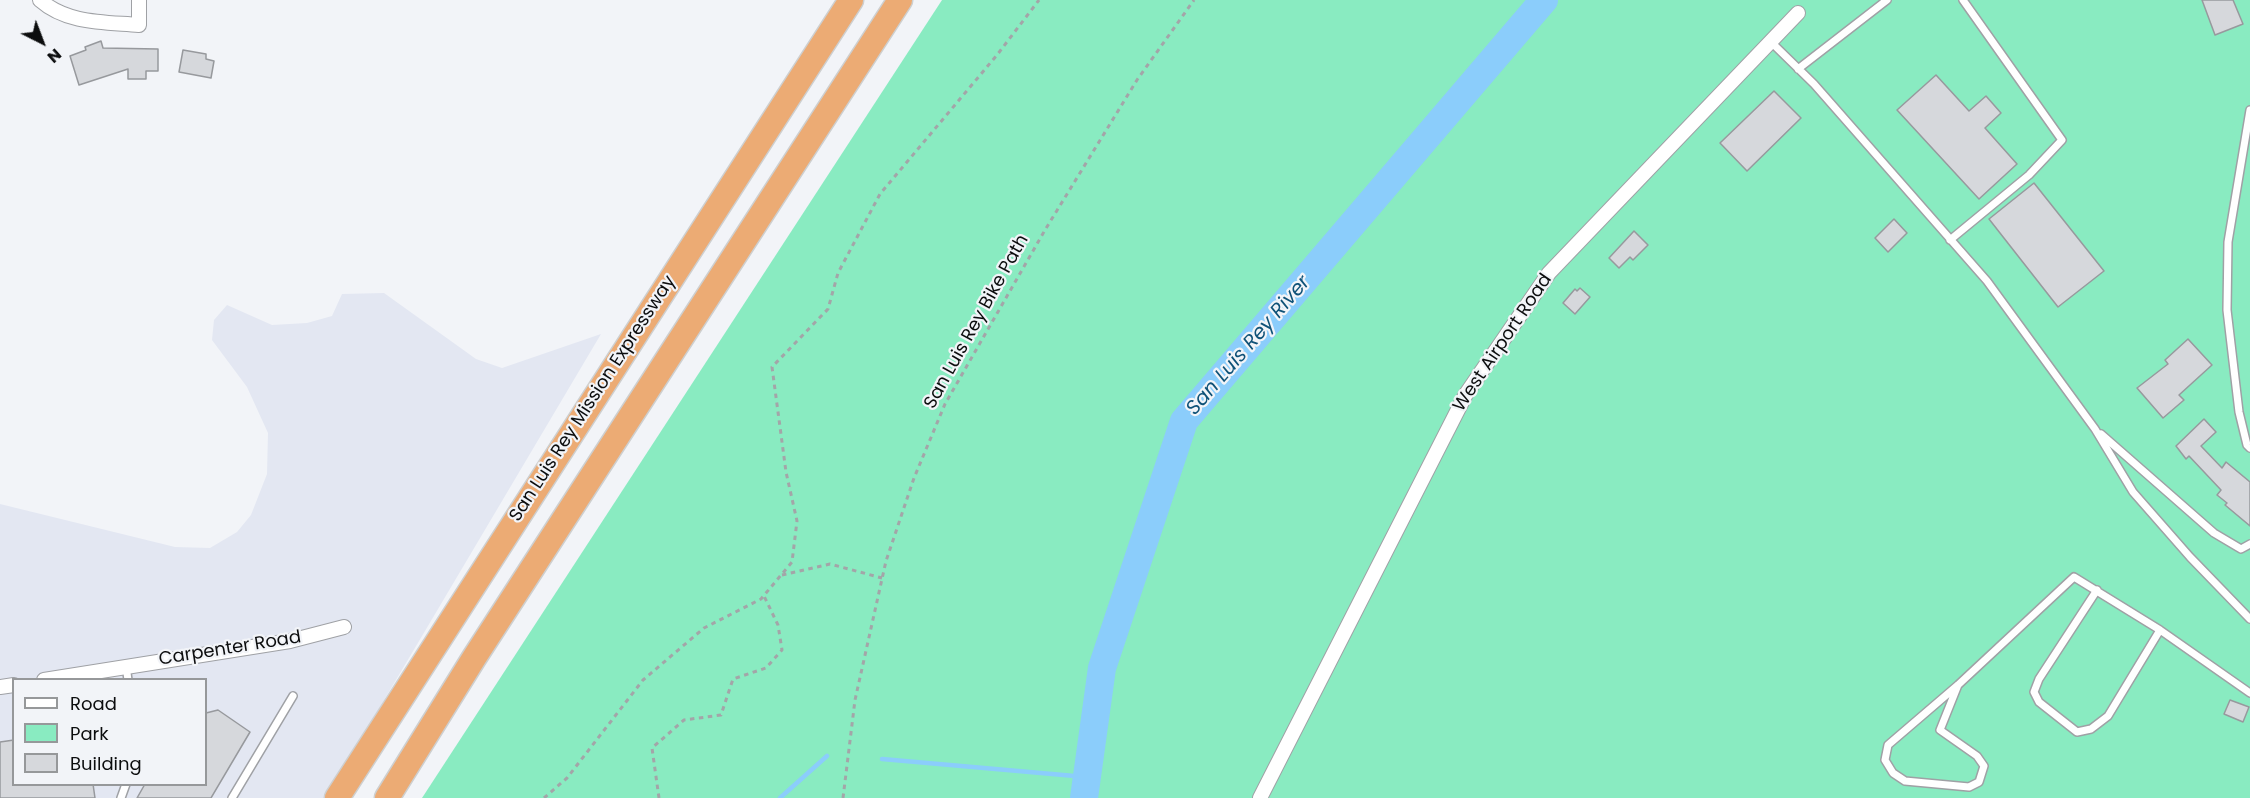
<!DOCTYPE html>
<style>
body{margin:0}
#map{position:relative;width:2250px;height:798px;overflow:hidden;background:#f2f4f8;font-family:Poppins,sans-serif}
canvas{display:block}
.legend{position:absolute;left:12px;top:678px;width:195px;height:108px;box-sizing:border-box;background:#f2f4f8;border:2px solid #96989a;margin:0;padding:8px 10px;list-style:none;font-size:18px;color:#0c0d0e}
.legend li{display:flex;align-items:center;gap:12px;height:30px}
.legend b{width:30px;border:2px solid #96989a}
.north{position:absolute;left:12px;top:12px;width:60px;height:60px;-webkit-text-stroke:4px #f2f4f8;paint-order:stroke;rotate:138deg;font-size:16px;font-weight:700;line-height:24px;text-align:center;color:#0c0d0e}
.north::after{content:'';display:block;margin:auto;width:21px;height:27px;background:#0c0d0e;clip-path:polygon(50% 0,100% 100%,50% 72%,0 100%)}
</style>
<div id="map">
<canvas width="2250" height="798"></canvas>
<ul class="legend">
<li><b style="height:8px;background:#fff"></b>Road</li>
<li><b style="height:16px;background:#89ebc1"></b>Park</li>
<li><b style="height:16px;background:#d6d8dc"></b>Building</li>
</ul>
<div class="north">N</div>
</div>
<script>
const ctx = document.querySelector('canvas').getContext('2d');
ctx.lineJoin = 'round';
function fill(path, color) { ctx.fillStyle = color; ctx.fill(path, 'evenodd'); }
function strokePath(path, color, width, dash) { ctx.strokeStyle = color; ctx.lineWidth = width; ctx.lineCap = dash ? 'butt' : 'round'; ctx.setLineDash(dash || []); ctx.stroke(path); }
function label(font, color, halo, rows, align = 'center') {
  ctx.font = font + ' Poppins,sans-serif'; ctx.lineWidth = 4.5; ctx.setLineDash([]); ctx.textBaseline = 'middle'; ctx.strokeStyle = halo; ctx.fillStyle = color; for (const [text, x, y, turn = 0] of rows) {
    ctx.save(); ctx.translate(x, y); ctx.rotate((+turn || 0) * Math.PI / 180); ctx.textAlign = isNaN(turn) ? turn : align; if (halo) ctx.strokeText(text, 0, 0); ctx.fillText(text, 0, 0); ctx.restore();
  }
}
fill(new Path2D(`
 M 384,293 L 476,359 L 502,368 L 601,334 L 326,798 L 0,798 L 0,504 L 175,547 L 210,548 L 237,532 L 251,515 L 267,474 L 268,433 L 247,387 L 212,340 L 214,320 L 227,305 L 272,325 L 307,323 L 332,316 L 342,294 ZM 14,680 L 206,680 L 206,784 L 14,784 Z`), '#e3e7f2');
fill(new Path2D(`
 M 942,0 L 2250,0 L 2250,798 L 422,798 Z`), '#89ebc1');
strokePath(new Path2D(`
 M 882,759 L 1086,777
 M 780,798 L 827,756`), '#8bcdfb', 4.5);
strokePath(new Path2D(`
 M 1084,798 L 1102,668 L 1184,421 L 1544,0`), '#8bcdfb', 28);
const building = new Path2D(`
 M 2202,0 L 2233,0 L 2243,24 L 2215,35 Z
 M 101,41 L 103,48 L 158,49 L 158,71 L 146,71 L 146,79 L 128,79 L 128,69 L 79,85 L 70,56 L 86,50 L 85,47 Z
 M 183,50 L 206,54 L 206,59 L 214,61 L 211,78 L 179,72 Z
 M 1936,75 L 1969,111 L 1986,96 L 2001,113 L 1985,128 L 2017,164 L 1979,199 L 1897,110 Z
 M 1774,91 L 1801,118 L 1747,171 L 1720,143 Z
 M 2034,183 L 2104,271 L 2058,307 L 1989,219 Z
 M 1894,219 L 1907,233 L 1888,252 L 1875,238 Z
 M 1634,231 L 1648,245 L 1633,260 L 1630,257 L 1619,268 L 1609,258 Z
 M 1580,288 L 1590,297 L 1575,314 L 1563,303 L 1575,289 L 1577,291 Z
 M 2188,339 L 2212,365 L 2179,395 L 2184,400 L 2163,418 L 2137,388 L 2168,364 L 2165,360 Z
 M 2204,419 L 2216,432 L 2201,446 L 2222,468 L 2226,462 L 2250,482 L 2250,526 L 2225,505 L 2227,503 L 2217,495 L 2221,490 L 2189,456 L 2186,459 L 2176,446 Z
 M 2230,700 L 2249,707 L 2243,722 L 2224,714 Z
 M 218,710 L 250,732 L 211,798 L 137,798 L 145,784 L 206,784 L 206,713 Z
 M 14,740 L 14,784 L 93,784 L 95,798 L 0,798 L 0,742 Z`);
fill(building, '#d6d8dc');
strokePath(building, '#97999d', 1.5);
const service = new Path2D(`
 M 1771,42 L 1814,84 L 1987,281 L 2095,429 L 2133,492 L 2190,557 L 2250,619
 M 1798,69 L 1887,0
 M 2250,110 L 2228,242 L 2227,310 L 2239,412 L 2247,445 L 2250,448
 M 1950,240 L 2029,175 L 2062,140 L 1963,0
 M 2101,434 L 2214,533 L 2241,549 L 2250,544
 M 2097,590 L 2039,679 L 2034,692 L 2039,702 L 2077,732 L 2091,729 L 2108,716 L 2160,630
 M 126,666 L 128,680
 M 1958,685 L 1940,730 L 1977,756 L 1984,766 L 1979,782 L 1969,787 L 1905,781 L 1893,773 L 1885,760 L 1888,745 L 1958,685 L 2074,577 L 2160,630 L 2250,693
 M 121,798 L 126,784
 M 232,798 L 293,696`);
const minor = new Path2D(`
 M 40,0 C 67,24 105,22 139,25 L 139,0
 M 44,680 L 290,641 L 344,627
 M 0,687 L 14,685
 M 1260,798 L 1466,394 L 1549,273 L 1798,13`);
const trunk = new Path2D(`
 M 337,798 L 851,0
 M 387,798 L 474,658 L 900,0`);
strokePath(service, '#9fa1a5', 10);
strokePath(minor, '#9fa1a5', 16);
strokePath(trunk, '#cecfcf', 27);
strokePath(new Path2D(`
 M 782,575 L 830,564 L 882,578
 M 544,798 L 567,778 L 643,680 L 704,628 L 761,599 L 792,562 L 797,521 L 786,472 L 772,367 L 828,309 L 838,273 L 880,194 L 997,55 L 1039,0
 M 659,798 L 652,748 L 684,720 L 721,715 L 733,679 L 766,668 L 782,650 L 778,625 L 764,596
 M 843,798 L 855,700 L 886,561 L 914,478 L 945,404 L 1045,230 L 1137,80 L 1194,0`), '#a3a5a8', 3, [4.5, 4.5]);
strokePath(service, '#fff', 7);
strokePath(minor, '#fff', 14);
strokePath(trunk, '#ecab74', 24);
label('18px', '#0c0d0e', '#f2f4f8', [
 ["San Luis Rey Bike Path",977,322,-61],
 ["West Airport Road",1503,343,-56],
 ["San Luis Rey Mission Expressway",593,399,-57],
 ["Carpenter Road",230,649,-9]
]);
label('italic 20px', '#0f5278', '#f2f4f8', [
 ["San Luis Rey River",1249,346,-49]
]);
</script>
